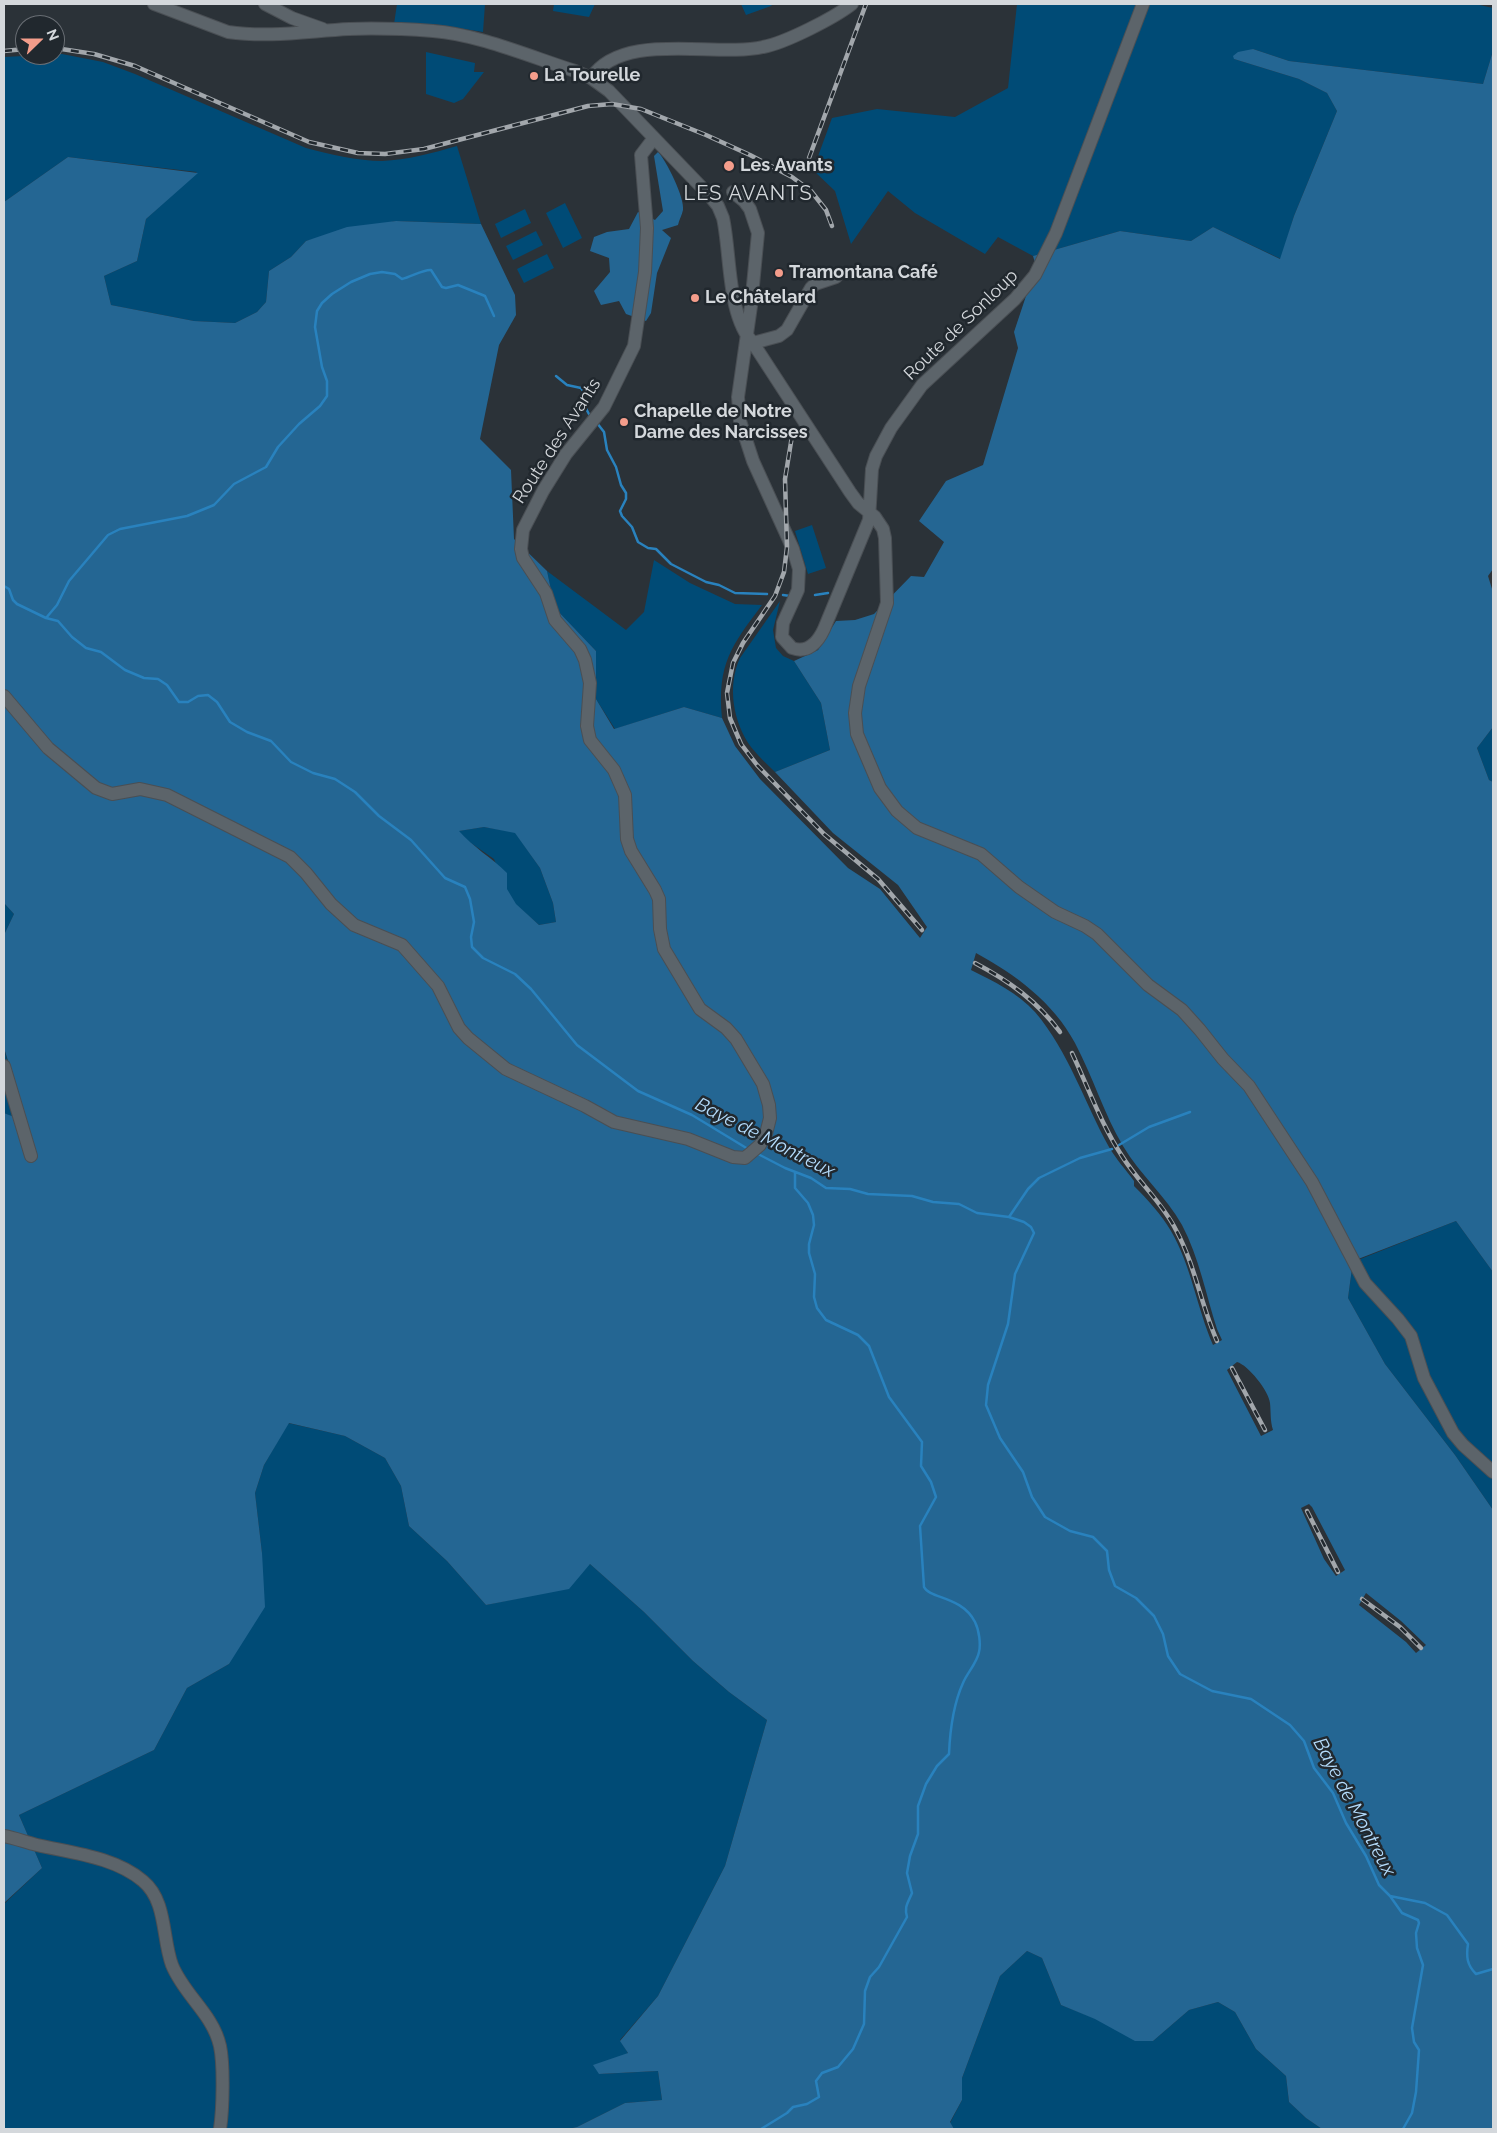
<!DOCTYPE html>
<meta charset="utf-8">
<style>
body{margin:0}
#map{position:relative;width:1497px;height:2133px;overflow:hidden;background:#2b3238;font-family:Raleway,sans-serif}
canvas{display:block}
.frame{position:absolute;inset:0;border:5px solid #d4d8dc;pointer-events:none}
.north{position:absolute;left:15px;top:15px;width:50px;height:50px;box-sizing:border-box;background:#21282e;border:1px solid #696e74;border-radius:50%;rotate:68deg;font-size:14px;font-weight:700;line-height:20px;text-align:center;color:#d4d8dc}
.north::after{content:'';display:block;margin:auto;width:18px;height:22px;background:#f49d8b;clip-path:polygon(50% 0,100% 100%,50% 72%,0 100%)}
</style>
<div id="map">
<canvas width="1497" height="2133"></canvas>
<div class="frame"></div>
<div class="north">N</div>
</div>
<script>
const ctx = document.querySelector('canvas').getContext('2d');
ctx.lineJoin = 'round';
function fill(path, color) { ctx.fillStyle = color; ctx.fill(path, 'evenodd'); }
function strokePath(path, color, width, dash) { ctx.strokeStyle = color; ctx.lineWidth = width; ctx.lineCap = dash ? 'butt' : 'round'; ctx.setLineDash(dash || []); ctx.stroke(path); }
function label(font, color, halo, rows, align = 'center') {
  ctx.font = font + ' Raleway,sans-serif'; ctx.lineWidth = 5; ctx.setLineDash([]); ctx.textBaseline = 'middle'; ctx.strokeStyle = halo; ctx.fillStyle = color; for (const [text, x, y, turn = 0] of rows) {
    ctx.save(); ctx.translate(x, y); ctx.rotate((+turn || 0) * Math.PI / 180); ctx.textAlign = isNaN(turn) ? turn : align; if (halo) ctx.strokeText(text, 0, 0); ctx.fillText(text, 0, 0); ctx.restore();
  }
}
fill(new Path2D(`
 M 397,4 L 485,4 L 483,32 L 434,24 L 394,24 Z
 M 554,4 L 595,4 L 589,17 L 553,11 Z
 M 741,4 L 773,4 L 771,6 L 746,15 Z
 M 1017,4 L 1475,4 L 1493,8 L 1493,51 L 1483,84 L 1289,61 L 1253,49 L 1234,59 L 1299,79 L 1327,93 L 1337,111 L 1294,216 L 1281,259 L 1213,227 L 1191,241 L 1120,231 L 1033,256 L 998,237 L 985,254 L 915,213 L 888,191 L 851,244 L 835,191 L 813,170 L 832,118 L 877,109 L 955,117 L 1008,88 Z
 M 426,52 L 475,63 L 474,72 L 484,72 L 463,99 L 454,103 L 426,94 Z
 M 62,54 L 103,62 L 135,74 L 306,148 C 328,154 358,161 382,161 C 407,160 433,153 457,146 L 481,224 L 396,221 L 306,241 L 291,257 L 269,271 L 266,302 L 257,312 L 235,323 L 194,321 L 111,305 L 104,276 L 137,261 L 146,219 L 197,172 L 68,157 L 4,202 L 4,57 Z
 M 565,203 L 582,238 L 563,248 L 546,213 Z
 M 525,209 L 531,223 L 501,238 L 495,224 Z
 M 536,231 L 543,245 L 513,260 L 506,246 Z
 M 547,254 L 554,268 L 524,283 L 517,269 Z
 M 812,525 L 826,568 L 808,574 L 795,531 Z
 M 654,560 L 690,583 L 735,604 L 762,605 C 731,646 717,665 722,718 L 684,707 L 615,729 L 596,699 L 596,651 L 555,608 L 547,571 L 626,630 L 644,612 Z
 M 780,601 L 773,630 L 776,648 L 783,656 L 794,661 L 821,703 L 830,750 L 775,772 C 767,764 758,756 751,747 C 733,722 727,686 740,658 Z
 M 1493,727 L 1493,782 L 1489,780 L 1477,748 Z
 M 484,827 L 515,832 L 540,868 L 553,903 L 556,922 L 539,925 L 515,904 L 506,889 L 494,859 L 468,841 L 458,831 Z
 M 4,903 L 14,914 L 4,935 Z
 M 4,1048 L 6,1056 L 27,1123 L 4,1113 Z
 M 1456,1221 L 1493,1272 L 1493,1510 L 1455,1455 L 1385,1364 L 1348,1298 L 1353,1262 Z
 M 288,1423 L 345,1436 L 385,1458 L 401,1486 L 409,1526 L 447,1561 L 486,1605 L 519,1598 L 590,1564 L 644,1612 L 693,1661 L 729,1692 L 767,1720 L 725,1866 L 658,1996 L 620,2040 L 628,2053 L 599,2074 L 658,2071 L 662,2100 L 625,2103 L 577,2127 L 568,2129 L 4,2129 L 4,1904 L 42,1868 L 19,1815 L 154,1750 L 187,1688 L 229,1664 L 262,1553 L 255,1493 L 264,1465 Z
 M 1027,1951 L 1042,1958 L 1061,2005 L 1153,2041 L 1189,2010 L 1218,2002 L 1235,2012 L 1256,2049 L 1286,2076 L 1289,2102 L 1306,2118 L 1322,2129 L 954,2129 L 950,2123 L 962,2100 L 962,2078 L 1000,1976 Z`), '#004b76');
fill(new Path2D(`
 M 1253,49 L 1289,61 L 1483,84 L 1493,51 L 1493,569 L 1488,576 L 1493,592 L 1493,727 L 1477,748 L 1489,780 L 1493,782 L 1493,1272 L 1456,1221 L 1353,1261 L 1348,1298 L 1385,1364 L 1455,1455 L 1493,1510 L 1493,2129 L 1322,2129 L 1306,2118 L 1289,2102 L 1286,2076 L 1256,2049 L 1235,2012 L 1218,2002 L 1189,2010 L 1153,2041 L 1135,2041 L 1095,2019 L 1061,2005 L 1042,1958 L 1027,1951 L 1000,1976 L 962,2078 L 962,2100 L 950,2122 L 954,2129 L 568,2129 L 577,2127 L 625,2103 L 662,2100 L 658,2071 L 599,2074 L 593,2065 L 628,2053 L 620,2041 L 658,1996 L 725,1866 L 767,1720 L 729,1692 L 693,1661 L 644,1612 L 590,1564 L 569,1589 L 486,1605 L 447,1561 L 409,1526 L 401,1486 L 385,1458 L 345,1436 L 289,1423 L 264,1465 L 255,1493 L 262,1553 L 265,1607 L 229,1664 L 187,1688 L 154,1750 L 19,1815 L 42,1868 L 4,1903 L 4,1113 L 27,1122 L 4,1048 L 4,935 L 14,914 L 4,903 L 4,202 L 68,157 L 198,173 L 146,219 L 137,261 L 104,276 L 111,305 L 194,321 L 235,323 L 257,312 L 266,302 L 269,271 L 291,257 L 306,241 L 347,227 L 396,221 L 481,224 L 515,295 L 516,315 L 499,345 L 480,439 L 511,470 L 514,539 L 547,571 L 555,608 L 596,651 L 596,699 L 614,729 L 684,707 L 722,718 L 735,746 L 760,779 L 848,868 L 880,889 L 920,938 L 927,927 L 898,885 L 833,833 L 775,772 L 830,750 L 821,703 L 794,661 L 818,650 L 836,621 L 855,620 L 874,614 L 911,576 L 924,577 L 944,542 L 919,521 L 946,481 L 983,465 L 1018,348 L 1014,332 L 1036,266 L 1033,256 L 1120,231 L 1191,241 L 1213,227 L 1280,259 L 1294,216 L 1337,111 L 1327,93 L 1299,79 L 1234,59 L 1233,56 L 1238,52 ZM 484,827 L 515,833 L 540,868 L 553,903 L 556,922 L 539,925 L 516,904 L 507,889 L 507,873 C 492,858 473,847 459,831 ZM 976,953 C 1016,975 1053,1002 1075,1043 C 1093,1077 1104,1114 1123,1146 C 1140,1175 1166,1196 1182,1225 C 1199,1257 1206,1295 1217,1329 L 1222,1340 L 1213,1345 C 1197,1308 1191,1265 1171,1231 C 1161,1214 1148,1200 1134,1186 L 1134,1181 C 1126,1170 1116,1159 1109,1147 C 1084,1102 1069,1052 1035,1012 C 1018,993 993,981 971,970 ZM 1237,1362 C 1248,1365 1269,1391 1270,1403 C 1271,1413 1270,1420 1273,1430 L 1261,1436 L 1227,1370 ZM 1309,1504 L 1312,1507 L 1345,1570 L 1336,1576 L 1324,1559 L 1301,1508 ZM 1366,1593 L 1401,1621 L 1426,1645 L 1416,1653 L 1406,1642 L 1359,1605 Z
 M 658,152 C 666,160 685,198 683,210 C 682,215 679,220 678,225 L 662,230 L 671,238 L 657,273 L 651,313 L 646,321 L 626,314 L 619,301 L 601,305 L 594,291 L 610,272 L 609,258 L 590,251 L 594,237 L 607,232 L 629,229 L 638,212 L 655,220 L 663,211 L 654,156 Z`), '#246693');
strokePath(new Path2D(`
 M 556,376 L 567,385 L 581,388 L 583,391 L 583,403 L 590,416
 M 597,423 L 604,432 L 607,450 L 616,467 L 621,485 L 626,493 L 626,499 L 620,511 L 622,516 L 632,527 L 638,542 L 648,548 L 656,549 L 671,564 L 706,582 L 719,585 L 735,593 L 767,594
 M 4,586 L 9,589 L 13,600 L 17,604 L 46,618 L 58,621 L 72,637 L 86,648 L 101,652 L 125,670 L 144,678 L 158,679 L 167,685 L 179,702 L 188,702 L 198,696 L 208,695 L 217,702 L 230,722 L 247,732 L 271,741 L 291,762 L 313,773 L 335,779 L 355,792 L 379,816 L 411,840 L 445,878 L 465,887 L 470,899 L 474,922 L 471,937 L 472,947 L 483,958 L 515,974 L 531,989 L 577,1045 L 638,1091 L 692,1115 L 748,1149
 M 783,595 L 790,596
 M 815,595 L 828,593
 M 46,618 L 57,605 L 69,581 L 108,535 L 120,529 L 187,516 L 214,505 L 234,484 L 266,467 L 278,447 L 299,424 L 320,406 L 327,396 L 327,381 L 322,367 L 315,327 L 317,311 L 322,303 L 332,294 L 351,282 L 370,274 L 382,272 L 395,274 L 402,279 C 411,277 424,269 431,270 L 442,287 L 446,288 L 458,285 L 485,296 L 494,316
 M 1119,1145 L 1149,1127 L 1190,1112
 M 758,1154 L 785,1168 L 811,1178 L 826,1188 L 850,1189 L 868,1194 L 912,1196 L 933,1202 L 959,1204 L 977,1213 L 1009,1217 L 1024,1222 L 1031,1227 L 1034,1233 L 1015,1274 L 1008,1324 L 988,1385 L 986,1405 L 1000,1438 L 1023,1472 L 1032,1497 L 1045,1517 L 1070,1531 L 1093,1537 L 1107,1551 L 1109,1570 L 1115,1586 L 1136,1598 L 1154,1616 L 1163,1634 L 1168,1656 L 1180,1674 L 1212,1691 L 1251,1699 L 1290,1725 L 1304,1741 L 1314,1768 L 1333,1793 L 1346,1823 L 1366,1856 L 1379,1885 L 1390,1896 L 1425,1903 L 1447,1915 L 1468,1944 C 1466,1957 1467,1965 1476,1974 L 1493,1969
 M 1009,1217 L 1028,1189 L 1039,1178 L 1080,1158 L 1112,1149
 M 1390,1896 L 1402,1913 L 1418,1920 L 1419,1923 L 1416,1933 L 1417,1948 L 1423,1965 L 1412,2028 L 1414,2042 L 1419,2050 L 1416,2092 L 1412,2113 L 1403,2129
 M 761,2129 L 787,2113 L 793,2107 L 807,2104 L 819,2097 L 816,2081 L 822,2073 L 838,2067 L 853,2049 L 864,2024 L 865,1991 L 870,1977 L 879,1967 L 907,1917 C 904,1906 908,1903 912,1893 L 907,1873 L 910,1856 L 918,1834 L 918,1806 L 926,1784 L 937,1766 L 949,1754 C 950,1730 953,1705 963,1683 C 967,1673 977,1663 979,1652 C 981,1644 979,1630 975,1622 C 962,1596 930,1599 924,1587 L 920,1526 L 936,1497 L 931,1482 L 921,1466 L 922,1442 L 889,1397 L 869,1346 L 858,1335 L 826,1320 L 817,1308 L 814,1297 L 815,1274 L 809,1253 L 809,1244 L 814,1225 L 813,1215 L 808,1203 L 795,1188 L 795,1172`), '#2982be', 2.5);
const minor = new Path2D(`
 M 154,4 L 228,32 C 269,38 309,31 349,29 C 377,28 405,29 433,31 C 477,34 531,57 575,71 L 591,78 L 609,91 L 709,195 L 718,206 L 723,218 C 731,254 727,316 753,343 L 850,492 L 858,503 L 875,517 L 883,529 L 885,538 L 887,603 L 859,686 L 855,713 L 857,734 L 880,788 L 897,811 L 917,828 L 981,854 L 1019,887 L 1055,912 L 1085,926 L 1097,934 L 1148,985 L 1182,1010 L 1200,1030 L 1223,1059 L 1249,1086 L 1312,1182 L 1365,1283 L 1398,1319 L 1411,1336 L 1424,1378 L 1453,1433 L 1463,1445 L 1493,1472
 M 265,4 L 292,18 L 323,29
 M 591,78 C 623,30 715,58 763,47 C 785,43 834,18 852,4
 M 733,192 L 744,201 L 750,209 L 758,233 L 751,306 L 738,397 L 740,421 L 753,461 L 793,549 L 799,569 L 798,590 L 783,623 L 782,637 L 792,648 C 808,654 818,642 824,629 L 869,520 L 872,469 L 876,456 L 891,428 L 922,385 L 1015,299 L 1035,275 L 1056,233 L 1143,4
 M 753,343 L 779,336 L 787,330 L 811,288 L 815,284 L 836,277
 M 4,696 L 48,748 L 96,788 L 112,794 L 140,789 L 167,795 L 290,857 L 306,873 L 331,904 L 354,925 L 402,945 L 438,986 L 459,1028 L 468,1038 L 506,1069 L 585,1106 L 614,1122 L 688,1139 L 733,1157 L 745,1158 L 760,1145 L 766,1134 L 770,1118 L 769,1105 L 763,1084 L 736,1039 L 726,1028 L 700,1009 L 664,949 L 660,929 L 659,899 L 655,890 L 631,851 L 627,839 L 625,795 L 614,770 L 590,740 L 587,726 L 590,683 L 585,660 L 580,649 L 555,620 L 546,593 L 523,558 L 521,549 L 523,530 L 543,491 L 566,454 L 604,407 L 634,346 L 645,272 L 647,228 L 641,155 L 654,138
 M 4,1066 L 31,1156
 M 4,1836 C 15,1838 25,1842 37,1845 C 72,1853 115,1857 143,1881 C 167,1901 162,1938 172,1965 C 184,1995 213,2014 220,2046 C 224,2065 223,2109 220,2129`);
strokePath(minor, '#4a4f54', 14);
strokePath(minor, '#5c646a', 12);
const rail = new Path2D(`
 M 55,48 L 94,54 L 135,66 L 309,142 L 358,153 L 385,154 L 424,149 L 588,106 L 612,104 L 641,109 L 706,135 L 750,155 L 792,177 L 811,191 L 826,210 L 832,226
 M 4,51 L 25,49
 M 809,158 L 866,4
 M 792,436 L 785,479 L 787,547 L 784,572 L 775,596 L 743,643 L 733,663 L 727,693 L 730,718 L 741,744 L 757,765 L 824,834 L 878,879 L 922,930
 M 975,963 C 1009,981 1037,1001 1060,1032
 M 1072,1053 C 1088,1087 1101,1124 1122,1156 C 1138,1182 1162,1202 1176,1230 C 1195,1265 1201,1305 1217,1341
 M 1232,1368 L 1265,1430
 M 1307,1511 L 1338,1572
 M 1362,1599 L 1400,1627 L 1421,1648`);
strokePath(rail, '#a2a7ac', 4.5);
strokePath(rail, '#21282e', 2.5, [8]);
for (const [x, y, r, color] of [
 [534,76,5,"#f49d8b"],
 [729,166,6,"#f49d8b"],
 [779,273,5,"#f49d8b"],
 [695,298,5,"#f49d8b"],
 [624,422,5,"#f49d8b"]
]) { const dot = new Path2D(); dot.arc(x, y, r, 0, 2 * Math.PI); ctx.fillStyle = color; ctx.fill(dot); strokePath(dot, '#21282e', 2); }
label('bold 18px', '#d4d8dc', '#21282e', [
 ["La Tourelle",544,76],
 ["Les Avants",740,166],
 ["Tramontana Café",789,273],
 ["Le Châtelard",705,298],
 ["Chapelle de Notre",634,412],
 ["Dame des Narcisses",634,433]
], 'left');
label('18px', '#d4d8dc', '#21282e', [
 ["Route de Sonloup",961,325,-44],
 ["Route des Avants",557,441,-57]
]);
label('italic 19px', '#b4dcfc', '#21282e', [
 ["Baye de Montreux",765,1138,27],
 ["Baye de Montreux",1354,1807,62]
]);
ctx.letterSpacing = '1px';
label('20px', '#d4d8dc', '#21282e', [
 ["LES AVANTS",748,194]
]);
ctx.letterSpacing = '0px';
</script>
